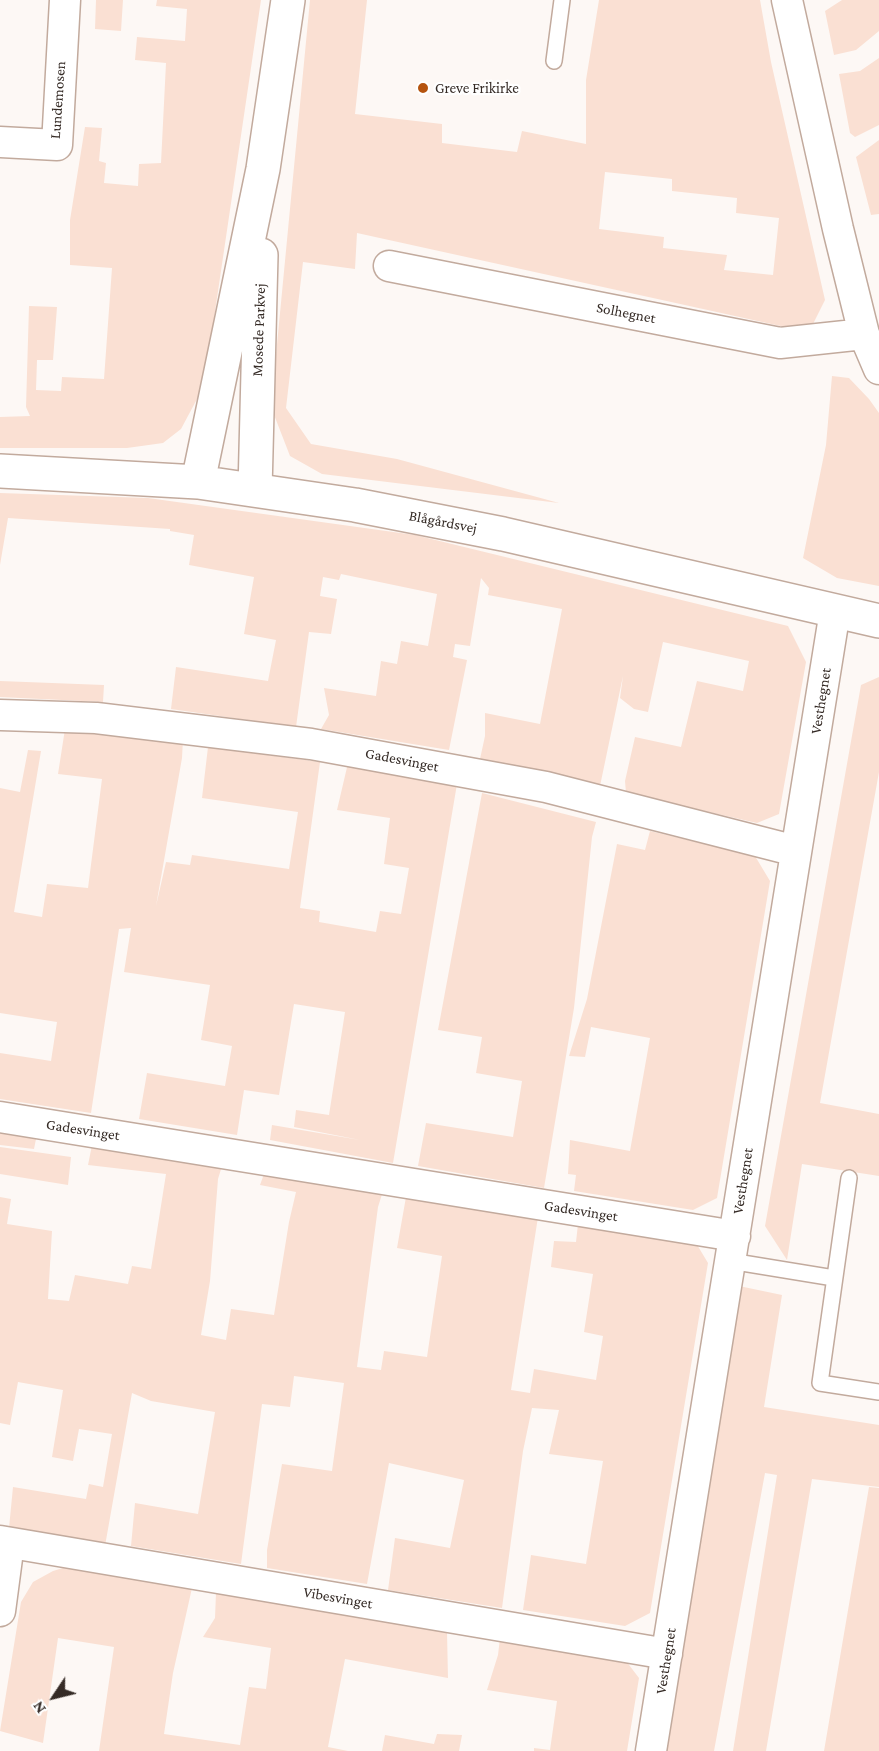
<!DOCTYPE html>
<meta charset="utf-8">
<style>
body{margin:0}
#map{position:relative;width:879px;height:1751px;overflow:hidden;background:#fdf8f5;font-family:"Crimson Pro",serif}
canvas{display:block}
.north{position:absolute;left:24px;top:1667px;width:60px;height:60px;-webkit-text-stroke:4px #fff;paint-order:stroke;rotate:235deg;font-size:16px;font-weight:700;line-height:24px;text-align:center;color:#352b26}
.north::after{content:'';display:block;margin:auto;width:21px;height:27px;background:#352b26;clip-path:polygon(50% 0,100% 100%,50% 72%,0 100%)}
</style>
<div id="map">
<canvas width="879" height="1751"></canvas>
<div class="north">N</div>
</div>
<script>
const ctx = document.querySelector('canvas').getContext('2d');
ctx.lineJoin = 'round';
function fill(path, color) { ctx.fillStyle = color; ctx.fill(path, 'evenodd'); }
function strokePath(path, color, width, dash) { ctx.strokeStyle = color; ctx.lineWidth = width; ctx.lineCap = dash ? 'butt' : 'round'; ctx.setLineDash(dash || []); ctx.stroke(path); }
function label(font, color, halo, rows, align = 'center') {
  ctx.font = font + ' "Crimson Pro",serif'; ctx.lineWidth = 4.5; ctx.setLineDash([]); ctx.textBaseline = 'middle'; ctx.strokeStyle = halo; ctx.fillStyle = color; for (const [text, x, y, turn = 0] of rows) {
    ctx.save(); ctx.translate(x, y); ctx.rotate((+turn || 0) * Math.PI / 180); ctx.textAlign = isNaN(turn) ? turn : align; if (halo) ctx.strokeText(text, 0, 0); ctx.fillText(text, 0, 0); ctx.restore();
  }
}
fill(new Path2D(`
 M 96,0 L 123,0 L 121,31 L 95,29 Z
 M 157,0 L 261,0 L 204,386 L 181,429 L 163,443 L 127,448 L 0,448 L 0,417 L 30,416 L 26,407 L 29,306 L 57,307 L 53,360 L 37,360 L 36,390 L 61,391 L 62,377 L 104,379 L 112,268 L 70,265 L 70,220 L 85,127 L 102,128 L 99,161 L 106,163 L 104,183 L 138,186 L 139,164 L 161,163 L 166,63 L 135,60 L 137,37 L 185,41 L 187,9 L 156,6 Z
 M 310,0 L 367,0 L 355,114 L 442,124 L 442,143 L 517,152 L 522,131 L 586,144 L 586,80 L 599,0 L 760,0 L 771,62 L 825,300 L 813,324 L 785,327 L 357,233 L 355,269 L 303,262 L 286,408 L 311,444 L 397,459 L 559,503 L 322,474 L 290,456 L 271,407 ZM 605,172 L 672,179 L 672,191 L 737,198 L 736,213 L 779,218 L 773,275 L 724,270 L 727,255 L 663,248 L 664,237 L 599,229 Z
 M 842,0 L 879,0 L 879,31 L 856,50 L 834,55 L 825,11 Z
 M 879,58 L 879,125 L 855,137 L 850,133 L 839,74 L 860,71 Z
 M 879,140 L 879,214 L 871,215 L 856,157 Z
 M 832,376 L 849,378 L 869,399 L 879,413 L 879,586 L 837,578 L 803,558 L 826,445 Z
 M 0,493 L 148,498 L 415,535 L 788,626 L 806,662 L 779,814 L 757,823 L 626,793 L 625,781 L 635,737 L 681,747 L 697,681 L 743,691 L 749,661 L 663,642 L 648,712 L 634,709 L 620,698 L 623,676 L 600,786 L 480,759 L 485,736 L 485,713 L 540,724 L 562,609 L 488,595 L 489,588 L 481,578 L 470,646 L 455,644 L 453,657 L 467,660 L 449,750 L 321,729 L 329,715 L 324,688 L 376,696 L 381,661 L 397,664 L 401,641 L 428,646 L 437,594 L 341,574 L 339,580 L 323,577 L 320,596 L 337,599 L 331,634 L 309,632 L 296,727 L 171,709 L 176,667 L 268,681 L 276,640 L 244,634 L 254,577 L 189,565 L 194,535 L 170,531 L 170,529 L 8,518 L 0,565 Z
 M 879,677 L 879,772 L 820,1103 L 879,1114 L 879,1176 L 802,1164 L 787,1260 L 765,1226 L 861,685 Z
 M 0,681 L 104,685 L 103,702 L 0,697 Z
 M 65,729 L 183,739 L 182,758 L 156,906 L 166,862 L 190,865 L 192,855 L 289,869 L 298,812 L 202,798 L 208,747 L 320,762 L 300,908 L 320,911 L 319,922 L 376,932 L 380,911 L 401,914 L 409,868 L 384,864 L 390,818 L 337,810 L 348,763 L 457,784 L 393,1163 L 270,1140 L 272,1125 L 360,1140 L 294,1127 L 296,1110 L 329,1115 L 345,1012 L 294,1004 L 279,1095 L 244,1090 L 237,1135 L 139,1119 L 147,1073 L 225,1086 L 232,1046 L 201,1040 L 210,985 L 124,972 L 131,928 L 119,929 L 91,1113 L 0,1099 L 0,1053 L 51,1061 L 57,1022 L 0,1013 L 0,788 L 20,792 L 28,750 L 41,751 L 14,912 L 42,917 L 47,884 L 88,888 L 102,779 L 58,774 Z
 M 482,793 L 596,822 L 592,837 L 574,1008 L 544,1188 L 418,1166 L 426,1123 L 513,1137 L 522,1081 L 476,1073 L 482,1037 L 438,1030 Z
 M 650,831 L 755,856 L 770,881 L 717,1198 L 693,1210 L 574,1191 L 576,1175 L 568,1174 L 570,1140 L 630,1151 L 650,1038 L 591,1027 L 585,1057 L 569,1056 L 587,999 L 617,844 L 645,850 Z
 M 0,1129 L 37,1134 L 34,1149 L 0,1145 Z
 M 92,1145 L 222,1166 L 218,1179 L 210,1281 L 201,1335 L 226,1340 L 231,1309 L 274,1315 L 289,1222 L 296,1192 L 260,1185 L 264,1174 L 383,1191 L 378,1207 L 357,1367 L 381,1370 L 384,1351 L 427,1357 L 442,1256 L 397,1248 L 406,1197 L 538,1217 L 511,1390 L 530,1393 L 534,1369 L 596,1380 L 603,1336 L 584,1332 L 593,1274 L 551,1267 L 554,1241 L 576,1242 L 578,1224 L 696,1243 L 708,1263 L 650,1613 L 625,1626 L 523,1610 L 531,1555 L 586,1564 L 603,1461 L 549,1454 L 559,1410 L 532,1408 L 523,1451 L 502,1608 L 388,1590 L 395,1538 L 450,1548 L 464,1480 L 389,1463 L 367,1584 L 267,1568 L 267,1550 L 282,1464 L 332,1471 L 344,1383 L 294,1376 L 290,1407 L 262,1404 L 241,1564 L 131,1546 L 135,1503 L 198,1514 L 215,1412 L 151,1401 L 132,1393 L 105,1546 L 9,1528 L 13,1487 L 86,1499 L 89,1484 L 103,1487 L 112,1434 L 79,1429 L 73,1461 L 52,1457 L 63,1390 L 18,1382 L 10,1425 L 0,1423 L 0,1197 L 11,1199 L 7,1224 L 52,1231 L 48,1299 L 69,1301 L 75,1275 L 128,1284 L 132,1266 L 151,1269 L 166,1174 L 88,1165 Z
 M 0,1147 L 71,1157 L 68,1185 L 0,1174 Z
 M 739,1286 L 782,1295 L 764,1407 L 879,1425 L 879,1487 L 812,1479 L 766,1751 L 733,1751 L 777,1475 L 765,1473 L 714,1751 L 666,1751 Z
 M 869,1487 L 879,1488 L 879,1751 L 824,1751 Z
 M 66,1567 L 192,1588 L 173,1673 L 164,1734 L 240,1745 L 249,1687 L 266,1689 L 271,1648 L 203,1637 L 215,1618 L 216,1593 L 447,1632 L 448,1678 L 345,1659 L 328,1747 L 348,1751 L 99,1751 L 114,1647 L 58,1638 L 43,1743 L 0,1731 L 21,1602 L 33,1582 L 53,1571 Z
 M 500,1638 L 623,1657 L 639,1678 L 627,1751 L 534,1751 L 534,1748 L 550,1750 L 557,1701 L 487,1690 L 498,1655 Z
 M 437,1734 L 462,1735 L 459,1751 L 382,1751 L 385,1735 L 434,1744 Z`), '#fae0d3');
const service = new Path2D(`
 M 554,61 L 562,0
 M 849,1178 L 820,1383 L 879,1392
 M 730,1261 L 834,1278`);
const minor = new Path2D(`
 M 787,0 L 838,229 L 864,334 L 879,369
 M 0,142 L 57,145 L 65,0
 M 389,266 L 780,343 L 864,334
 M 0,715 L 96,718 L 311,744 L 546,787 L 796,851
 M 0,1117 L 735,1236
 M 0,1541 L 667,1654
 M 0,1611 L 9,1543
 M 651,1751 L 835,611`);
const tertiary = new Path2D(`
 M 0,471 L 198,482 L 355,505 L 503,534 L 879,621
 M 198,482 L 263,169 L 288,0
 M 255,490 L 261,255`);
strokePath(service, '#c2aa9d', 18);
strokePath(minor, '#c2aa9d', 33);
strokePath(tertiary, '#c2aa9d', 36);
strokePath(service, '#fff', 15);
strokePath(minor, '#fff', 30);
strokePath(tertiary, '#fff', 33);
for (const [x, y, r, color] of [
 [423,88,6,"#b5540f"]
]) { const dot = new Path2D(); dot.arc(x, y, r, 0, 2 * Math.PI); ctx.fillStyle = color; ctx.fill(dot); strokePath(dot, '#fff', 2); }
label('15px', '#352b26', '#fff', [
 ["Greve Frikirke",435,88]
], 'left');
label('15px', '#352b26', '#fff', [
 ["Lundemosen",58,100,-86],
 ["Solhegnet",626,313,11],
 ["Mosede Parkvej",259,330,-88],
 ["Blågårdsvej",443,522,11],
 ["Vesthegnet",821,701,-81],
 ["Gadesvinget",402,760,11],
 ["Gadesvinget",83,1130,9],
 ["Vesthegnet",743,1181,-81],
 ["Gadesvinget",581,1211,9],
 ["Vibesvinget",338,1598,10],
 ["Vesthegnet",666,1661,-81]
]);
</script>
